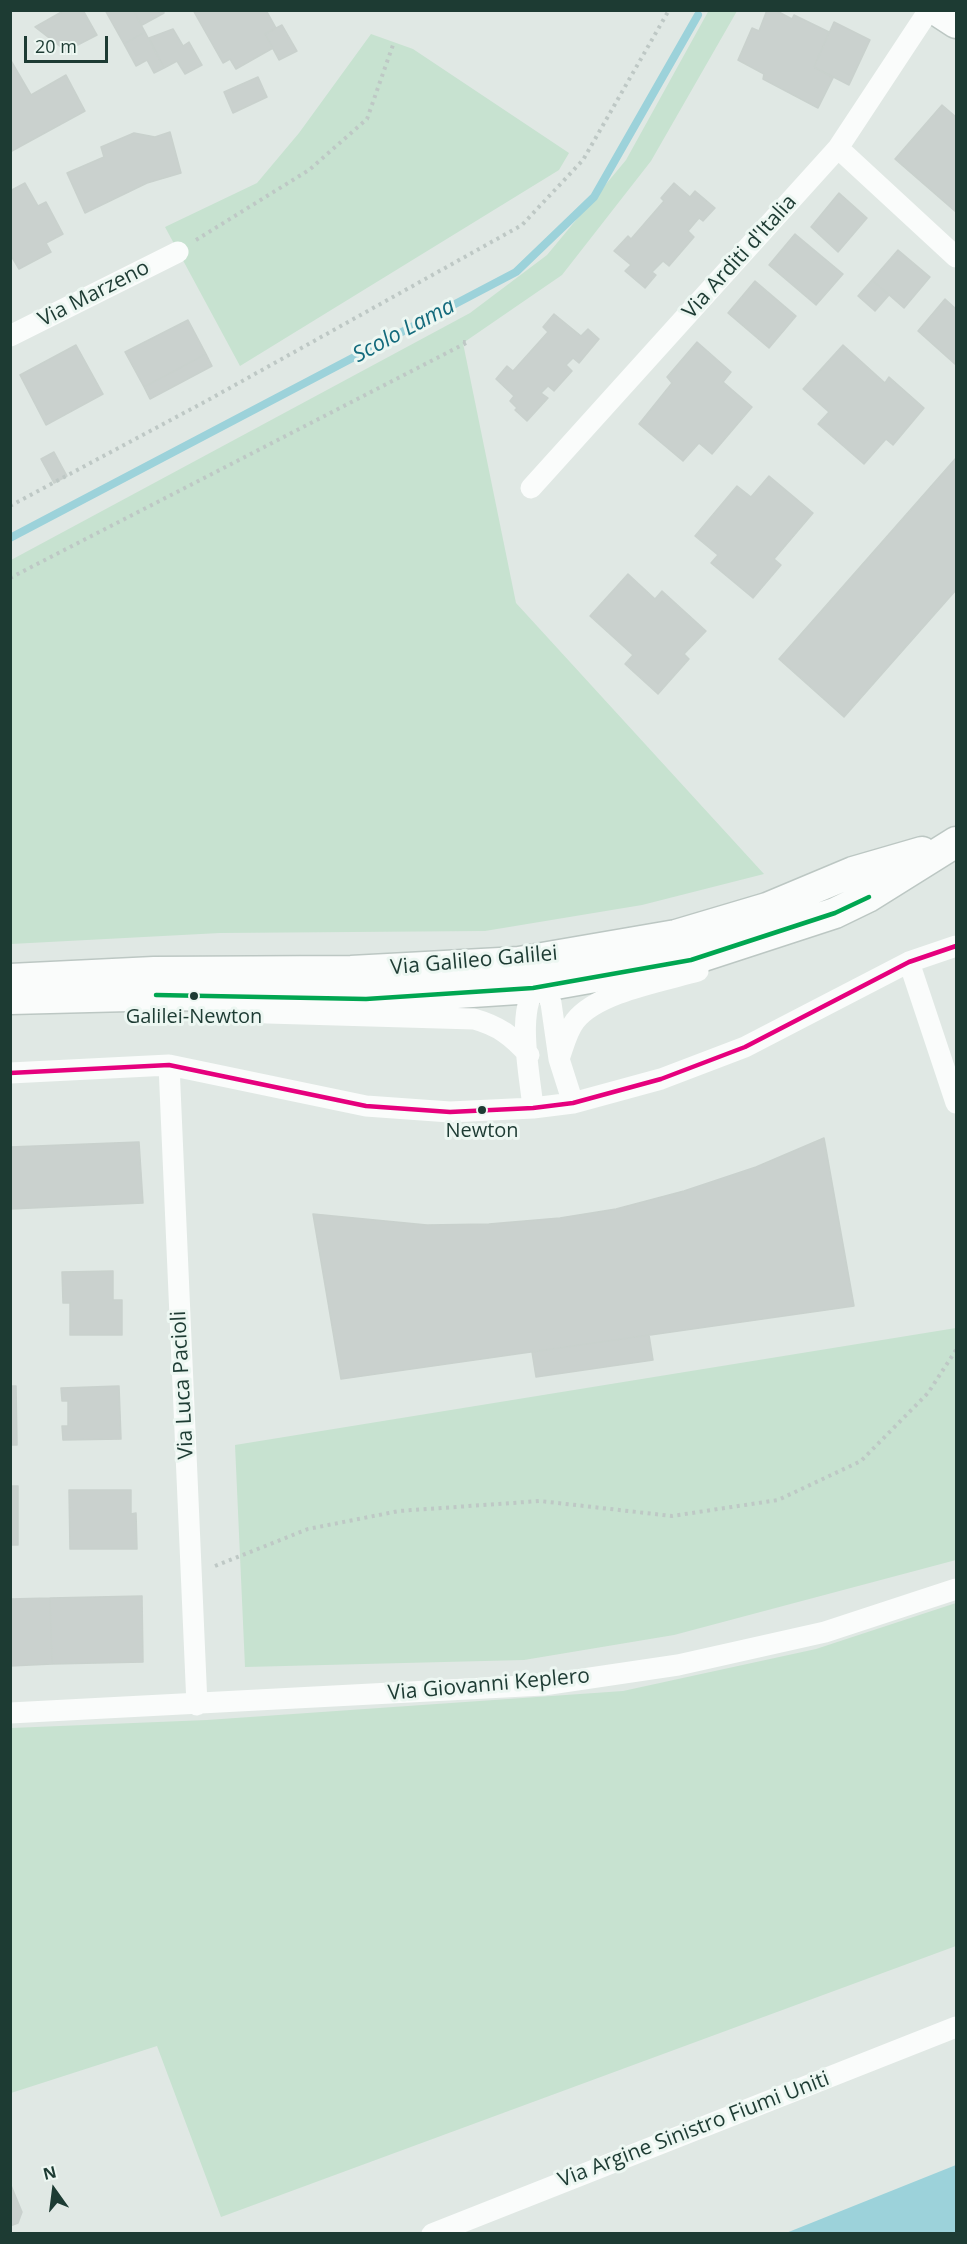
<!DOCTYPE html>
<style>
body{margin:0}
#map{position:relative;width:967px;height:2244px;overflow:hidden;background:#e0e8e4;font-family:"Open Sans",sans-serif}
canvas{display:block}
.frame{position:absolute;inset:0;border:12px solid #1d3b33;pointer-events:none}
.north{position:absolute;left:24px;top:2160px;width:60px;height:60px;-webkit-text-stroke:4px #edf7f2;paint-order:stroke;rotate:346deg;font-size:16px;font-weight:700;line-height:24px;text-align:center;color:#1d3b33}
.north::after{content:'';display:block;margin:auto;width:21px;height:27px;background:#1d3b33;clip-path:polygon(50% 0,100% 100%,50% 72%,0 100%)}
.scale{position:absolute;left:24px;top:36px;width:84px;height:27px;box-sizing:border-box;border:3px solid #1d3b33;border-top:0;padding-left:8px;font-size:18px;line-height:21px;white-space:nowrap;color:#1d3b33;-webkit-text-stroke:4px #edf7f2;paint-order:stroke}
</style>
<div id="map">
<canvas width="967" height="2244"></canvas>
<div class="frame"></div>
<div class="north">N</div>
<div class="scale">20 m</div>
</div>
<script>
const ctx = document.querySelector('canvas').getContext('2d');
ctx.lineJoin = 'round';
function fill(path, color) { ctx.fillStyle = color; ctx.fill(path, 'evenodd'); }
function strokePath(path, color, width, dash) { ctx.strokeStyle = color; ctx.lineWidth = width; ctx.lineCap = dash ? 'butt' : 'round'; ctx.setLineDash(dash || []); ctx.stroke(path); }
function label(font, color, halo, rows, align = 'center') {
  ctx.font = font + ' "Open Sans",sans-serif'; ctx.lineWidth = 6; ctx.setLineDash([]); ctx.textBaseline = 'middle'; ctx.strokeStyle = halo; ctx.fillStyle = color; for (const [text, x, y, turn = 0] of rows) {
    ctx.save(); ctx.translate(x, y); ctx.rotate((+turn || 0) * Math.PI / 180); ctx.textAlign = isNaN(turn) ? turn : align; if (halo) ctx.strokeText(text, 0, 0); ctx.fillText(text, 0, 0); ctx.restore();
  }
}
fill(new Path2D(`
 M 709,10 L 737,11 L 651,161 L 562,275 L 463,343 L 516,603 L 764,874 L 642,905 L 485,931 L 220,933 L 11,944 L 11,560 L 470,313 L 547,255 L 626,160 Z
 M 371,34 L 413,49 L 569,153 L 559,170 L 240,366 L 165,227 L 257,183 L 299,133 Z
 M 956,1328 L 956,1560 L 674,1635 L 524,1660 L 245,1667 L 235,1445 Z
 M 956,1603 L 956,1946 L 221,2217 L 157,2046 L 11,2093 L 11,1728 L 207,1720 L 623,1691 L 816,1649 Z`), '#c7e2d0');
fill(new Path2D(`
 M 956,2165 L 956,2233 L 786,2233 Z`), '#9cd2da');
strokePath(new Path2D(`
 M 10,538 L 516,272 L 594,197 L 698,15`), '#9cd2da', 8);
const building = new Path2D(`
 M 65,10 L 83,10 L 97,35 L 66,51 L 35,27 Z
 M 105,10 L 133,10 L 145,32 L 124,44 Z
 M 133,10 L 163,10 L 164,13 L 142,25 Z
 M 193,10 L 266,10 L 276,28 L 265,34 L 273,48 L 236,69 L 230,59 L 223,63 Z
 M 767,10 L 775,10 L 792,19 L 794,15 L 829,32 L 814,67 L 833,78 L 818,108 L 763,79 L 764,74 L 738,60 L 752,28 L 759,31 Z
 M 834,22 L 870,40 L 849,85 L 814,67 Z
 M 282,25 L 297,51 L 279,60 L 265,34 Z
 M 173,29 L 183,46 L 189,42 L 202,65 L 185,74 L 177,61 L 164,68 L 149,38 Z
 M 145,32 L 164,68 L 154,73 L 147,60 L 136,66 L 124,44 Z
 M 10,59 L 31,95 L 66,75 L 85,111 L 10,152 Z
 M 258,77 L 267,97 L 233,113 L 224,92 Z
 M 942,105 L 956,117 L 956,212 L 895,159 Z
 M 170,132 L 181,173 L 147,183 L 85,213 L 67,173 L 104,157 L 101,147 L 134,133 L 155,137 Z
 M 25,183 L 38,206 L 46,202 L 63,234 L 46,243 L 51,252 L 19,269 L 10,254 L 10,191 Z
 M 674,183 L 690,197 L 695,191 L 715,208 L 703,221 L 699,218 L 688,231 L 694,237 L 669,266 L 663,261 L 652,272 L 656,275 L 645,288 L 625,271 L 631,265 L 614,251 L 628,236 L 631,239 L 664,201 L 661,198 Z
 M 839,193 L 867,218 L 838,252 L 811,227 Z
 M 795,234 L 843,274 L 816,305 L 769,265 Z
 M 898,250 L 930,277 L 904,308 L 872,280 Z
 M 872,280 L 889,295 L 875,311 L 858,296 Z
 M 755,281 L 796,316 L 769,348 L 728,313 Z
 M 945,299 L 956,309 L 956,365 L 918,331 Z
 M 554,314 L 581,336 L 588,329 L 599,339 L 579,363 L 573,358 L 566,365 L 572,371 L 554,391 L 548,386 L 541,393 L 548,398 L 527,421 L 515,410 L 517,408 L 510,401 L 514,396 L 496,379 L 507,366 L 513,371 L 548,332 L 543,327 Z
 M 188,320 L 206,354 L 144,387 L 125,352 Z
 M 697,342 L 731,372 L 723,382 L 752,407 L 712,454 L 699,443 L 683,461 L 639,424 L 672,383 L 667,377 Z
 M 76,345 L 103,394 L 46,425 L 20,375 Z
 M 843,345 L 885,383 L 889,377 L 924,408 L 893,445 L 886,439 L 864,464 L 818,424 L 829,412 L 803,389 Z
 M 206,354 L 212,366 L 150,399 L 144,387 Z
 M 54,452 L 67,476 L 54,483 L 41,459 Z
 M 956,458 L 956,590 L 844,717 L 779,659 Z
 M 769,476 L 813,513 L 774,559 L 781,565 L 753,598 L 711,563 L 718,555 L 695,536 L 737,486 L 751,497 Z
 M 628,574 L 655,599 L 662,591 L 706,631 L 684,654 L 689,659 L 658,694 L 625,664 L 633,655 L 590,616 Z
 M 824,1138 L 854,1306 L 341,1379 L 313,1214 L 427,1225 L 489,1224 L 560,1218 L 616,1209 L 684,1191 L 756,1167 Z
 M 139,1142 L 143,1203 L 10,1209 L 10,1147 Z
 M 113,1271 L 113,1300 L 122,1300 L 122,1335 L 70,1335 L 70,1303 L 63,1303 L 62,1272 Z
 M 649,1335 L 653,1360 L 536,1377 L 532,1352 Z
 M 10,1386 L 16,1386 L 17,1445 L 10,1445 Z
 M 119,1386 L 121,1439 L 63,1440 L 62,1426 L 68,1426 L 68,1401 L 62,1401 L 61,1388 Z
 M 10,1486 L 18,1486 L 18,1545 L 10,1545 Z
 M 69,1490 L 131,1490 L 131,1514 L 136,1513 L 137,1549 L 70,1549 Z
 M 142,1596 L 143,1662 L 52,1664 L 50,1598 Z
 M 50,1598 L 52,1664 L 10,1666 L 10,1599 Z
 M 10,2183 L 22,2212 L 18,2223 L 10,2226 Z`);
fill(building, '#cad1ce');
strokePath(building, '#c9d1cd', 1.5);
const secondary = new Path2D(`
 M 936,10 L 956,23
 M 10,979 L 154,972 L 351,971 L 519,962 L 676,935 L 767,908 L 853,872 L 922,852
 M 10,999 L 169,995 L 366,999 L 533,988 L 691,960 L 835,913 L 868,897 L 956,842`);
strokePath(secondary, '#bcc7c3', 33);
strokePath(new Path2D(`
 M 196,240 L 309,170 L 367,119 L 394,42
 M 10,506 L 210,399 L 522,225 L 583,160 L 669,10
 M 10,578 L 468,342 L 463,342
 M 215,1566 L 308,1529 L 399,1511 L 540,1501 L 672,1516 L 778,1500 L 861,1461 L 928,1393 L 956,1350`), '#bec8c5', 4, [3, 4.5]);
strokePath(new Path2D(`
 M 838,148 L 956,257
 M 10,336 L 178,252
 M 531,488 L 838,148 L 929,10
 M 909,962 L 956,1103
 M 527,984 L 547,994 L 551,1003 L 559,1059 L 573,1103
 M 219,1008 L 268,1013 L 474,1019 C 499,1026 512,1036 529,1055
 M 559,1059 C 563,1048 567,1031 575,1021 C 597,992 664,981 698,971
 M 169,1065 L 197,1705
 M 10,1073 L 169,1065 L 366,1106 L 450,1112 L 533,1108 L 573,1103 L 661,1079 L 745,1047 L 909,962 L 956,946
 M 533,1108 C 530,1074 514,1006 540,981
 M 10,1713 L 543,1685 L 678,1665 L 825,1632 L 956,1589
 M 432,2234 L 956,2027`), '#fafcfb', 21);
strokePath(secondary, '#fafcfb', 30);
strokePath(new Path2D(`
 M 156,995 L 366,999 L 533,988 L 691,960 L 835,913 L 869,897`), '#00a651', 4.5);
strokePath(new Path2D(`
 M 10,1073 L 169,1065 L 366,1106 L 450,1112 L 533,1108 L 573,1103 L 661,1079 L 745,1047 L 909,962 L 956,946`), '#e5007d', 4.5);
for (const [x, y, r, color] of [
 [194,996,5,"#1d3b33"],
 [482,1110,5,"#1d3b33"]
]) { const dot = new Path2D(); dot.arc(x, y, r, 0, 2 * Math.PI); ctx.fillStyle = color; ctx.fill(dot); strokePath(dot, '#edf7f2', 2); }
label('20px', '#1d3b33', '#edf7f2', [
 ["Galilei-Newton",194,1017],
 ["Newton",482,1131]
]);
label('21px', '#1d3b33', '#edf7f2', [
 ["Via Arditi d'Italia",740,257,-48],
 ["Via Marzeno",94,294,-27],
 ["Via Galileo Galilei",474,961,-5],
 ["Via Luca Pacioli",183,1385,-93],
 ["Via Giovanni Keplero",489,1685,-5],
 ["Via Argine Sinistro Fiumi Uniti",694,2130,-21]
]);
label('italic 22px', '#136a7c', '#edf7f2', [
 ["Scolo Lama",404,331,-28]
]);
</script>
